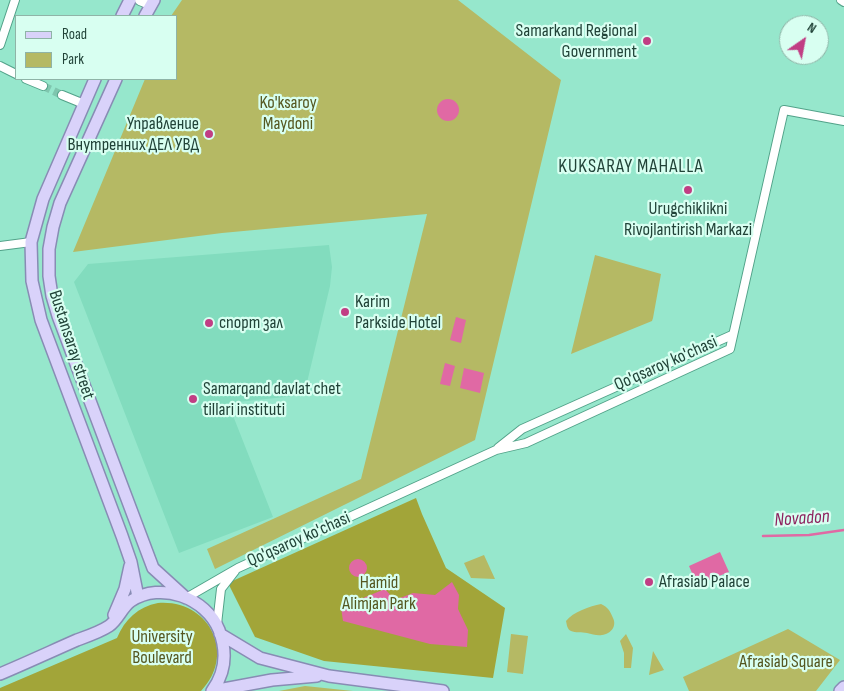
<!DOCTYPE html>
<meta charset="utf-8">
<style>
body{margin:0}
#map{position:relative;width:844px;height:691px;overflow:hidden;background:#96e7cc;font-family:"Sofia Sans Condensed",sans-serif}
canvas{display:block}
.legend{position:absolute;left:15px;top:15px;width:162px;height:65px;box-sizing:border-box;background:#d8fff1;border:1px solid #8fb4a7;margin:0;padding:6px 9px;list-style:none;font-size:15px;color:#214338}
.legend li{display:flex;align-items:center;gap:10px;height:25px}
.legend b{width:25px;border:1px solid #8fb4a7}
.north{position:absolute;left:779px;top:15px;width:50px;height:50px;box-sizing:border-box;background:#d8fff1;border:1px solid #8fb4a7;border-radius:50%;rotate:33deg;font-size:14px;font-weight:700;line-height:20px;text-align:center;color:#214338}
.north::after{content:'';display:block;margin:auto;width:18px;height:22px;background:#c13e84;clip-path:polygon(50% 0,100% 100%,50% 72%,0 100%)}
</style>
<div id="map">
<canvas width="844" height="691"></canvas>
<ul class="legend">
<li><b style="height:6px;background:#d9d2fa"></b>Road</li>
<li><b style="height:14px;background:#b5b964"></b>Park</li>
</ul>
<div class="north">N</div>
</div>
<script>
const ctx = document.querySelector('canvas').getContext('2d');
ctx.lineJoin = 'round';
function fill(path, color) { ctx.fillStyle = color; ctx.fill(path, 'evenodd'); }
function strokePath(path, color, width, dash) { ctx.strokeStyle = color; ctx.lineWidth = width; ctx.lineCap = dash ? 'butt' : 'round'; ctx.setLineDash(dash || []); ctx.stroke(path); }
function label(font, color, halo, rows, align = 'center') {
  ctx.font = font + ' "Sofia Sans Condensed",sans-serif'; ctx.lineWidth = 4.5; ctx.setLineDash([]); ctx.textBaseline = 'middle'; ctx.strokeStyle = halo; ctx.fillStyle = color; for (const [text, x, y, turn = 0] of rows) {
    ctx.save(); ctx.translate(x, y); ctx.rotate((+turn || 0) * Math.PI / 180); ctx.textAlign = isNaN(turn) ? turn : align; if (halo) ctx.strokeText(text, 0, 0); ctx.fillText(text, 0, 0); ctx.restore();
  }
}
fill(new Path2D(`
 M 329,245 L 332,267 L 330,286 L 304,395 L 228,403 L 273,517 L 179,553 L 74,282 L 88,264 Z`), '#82dcbe');
fill(new Path2D(`
 M 182,0 L 458,0 L 561,80 L 475,440 L 215,569 L 207,549 L 361,479 L 427,214 L 222,233 L 73,252 L 145,79 L 176,79 L 176,16 L 171,16 Z
 M 595,255 L 661,274 L 653,318 L 652,321 L 571,354 Z
 M 484,555 L 495,579 L 471,578 L 464,563 Z
 M 601,604 C 608,607 610,611 613,618 C 617,626 611,634 602,635 C 597,636 592,634 587,633 C 582,632 575,633 571,631 C 567,629 567,625 566,621 C 573,612 590,606 601,604 Z
 M 788,629 L 840,660 L 816,691 L 689,691 L 683,677 Z
 M 511,634 L 528,636 L 523,674 L 507,672 Z
 M 626,634 L 633,648 L 631,668 L 624,668 L 624,653 L 620,641 Z
 M 653,651 L 664,670 L 649,675 Z
 M 305,686 L 353,691 L 279,691 Z`), '#b5b964');
fill(new Path2D(`
 M 416,498 L 422,514 L 446,568 L 505,608 L 493,678 L 324,661 L 255,637 L 228,583 Z
 M 158,603 C 209,599 237,654 201,691 L 0,691 L 0,688 L 117,638 C 125,619 138,607 158,603 Z`), '#a2a539');
fill(new Path2D(`
 M437 110a11 11 0 1 1 22 0a11 11 0 1 1-22 0Z
 M 456,317 L 466,320 L 461,343 L 450,340 Z
 M 445,363 L 455,366 L 450,386 L 440,384 Z
 M 464,368 L 484,373 L 480,393 L 460,388 Z
 M 720,552 L 729,572 L 697,585 L 689,566 Z
 M349 568a9 9 0 1 1 18 0a9 9 0 1 1-18 0Z
 M 452,582 L 459,595 L 458,609 L 468,630 L 467,647 L 430,644 L 343,621 L 341,607 L 385,589 L 393,598 L 400,598 L 413,593 L 435,595 Z`), '#e069a4');
strokePath(new Path2D(`
 M 763,536 L 809,535 L 844,530`), '#e069a4', 2.5);
strokePath(new Path2D(`
 M 43,86 L 62,95`), '#7fc6ae', 8, [8, 4]);
const street = new Path2D(`
 M 841,0 L 844,2
 M 0,45 L 15,0
 M 0,66 L 16,74
 M 26,79 L 43,86
 M 62,95 L 84,104
 M 0,246 L 31,242
 M 498,448 L 522,429 L 732,335
 M 186,598 L 238,568 L 496,450 L 526,443 L 730,349 L 784,110 L 844,121
 M 217,624 L 221,589 L 235,571`);
const secondary = new Path2D(`
 M 140,0 L 150,4`);
const primary = new Path2D(`
 M 122,16 L 130,0
 M 145,16 L 154,0
 M 95,79 L 43,199 L 31,242 L 32,281 L 41,320 L 122,536 L 131,562 L 138,597
 M 116,79 L 60,203 L 53,227 L 49,249 L 49,276 L 52,296 L 58,316 L 153,568 L 186,598
 M 114,615 L 125,589 L 130,566
 M 220,634 L 260,658 L 329,676 L 443,691
 M 0,674 C 26,663 52,651 77,640 C 88,636 100,632 109,626 C 118,620 122,607 131,601 C 161,581 206,598 219,630 C 227,651 226,672 212,691
 M 213,691 L 272,680 L 317,676
 M 840,691 L 844,687`);
strokePath(street, '#52a289', 10);
strokePath(secondary, '#52a289', 12);
strokePath(primary, '#888cb4', 14);
strokePath(street, '#fff', 8);
strokePath(secondary, '#fff', 10);
strokePath(primary, '#d9d2fa', 11);
for (const [x, y, r, color] of [
 [647,41,5,"#c13e84"],
 [209,134,5,"#c13e84"],
 [688,190,5,"#c13e84"],
 [345,312,5,"#c13e84"],
 [209,323,5,"#c13e84"],
 [193,399,5,"#c13e84"],
 [649,582,5,"#c13e84"]
]) { const dot = new Path2D(); dot.arc(x, y, r, 0, 2 * Math.PI); ctx.fillStyle = color; ctx.fill(dot); strokePath(dot, '#d8fff1', 2); }
label('18px', '#214338', '#d8fff1', [
 ["Samarkand Regional",637,31,"right"],
 ["Government",637,52,"right"],
 ["Управление",199,124,"right"],
 ["Внутренних ДЕЛ УВД",199,145,"right"],
 ["Urugchiklikni",688,209,"center"],
 ["Rivojlantirish Markazi",688,230,"center"],
 ["Karim",355,302],
 ["Parkside Hotel",355,323],
 ["спорт зал",219,323],
 ["Samarqand davlat chet",203,389],
 ["tillari instituti",203,410],
 ["Afrasiab Palace",659,582]
], 'left');
label('18px', '#555720', '#d8fff1', [
 ["Ko'ksaroy",288,103],
 ["Maydoni",288,124],
 ["Hamid",379,583],
 ["Alimjan Park",379,604],
 ["University",162,637],
 ["Boulevard",162,658],
 ["Afrasiab Square",786,662]
]);
label('18px', '#214338', '#d8fff1', [
 ["Bustansaray street",71,345,72],
 ["Qo'qsaroy ko'chasi",666,364,-24],
 ["Qo'qsaroy ko'chasi",299,540,-24]
]);
ctx.letterSpacing = '1px';
label('19px', '#214338', '#d8fff1', [
 ["KUKSARAY MAHALLA",631,167]
]);
ctx.letterSpacing = '0px';
label('italic 19px', '#8d215e', '#d8fff1', [
 ["Novadon",802,519,-4]
]);
</script>
